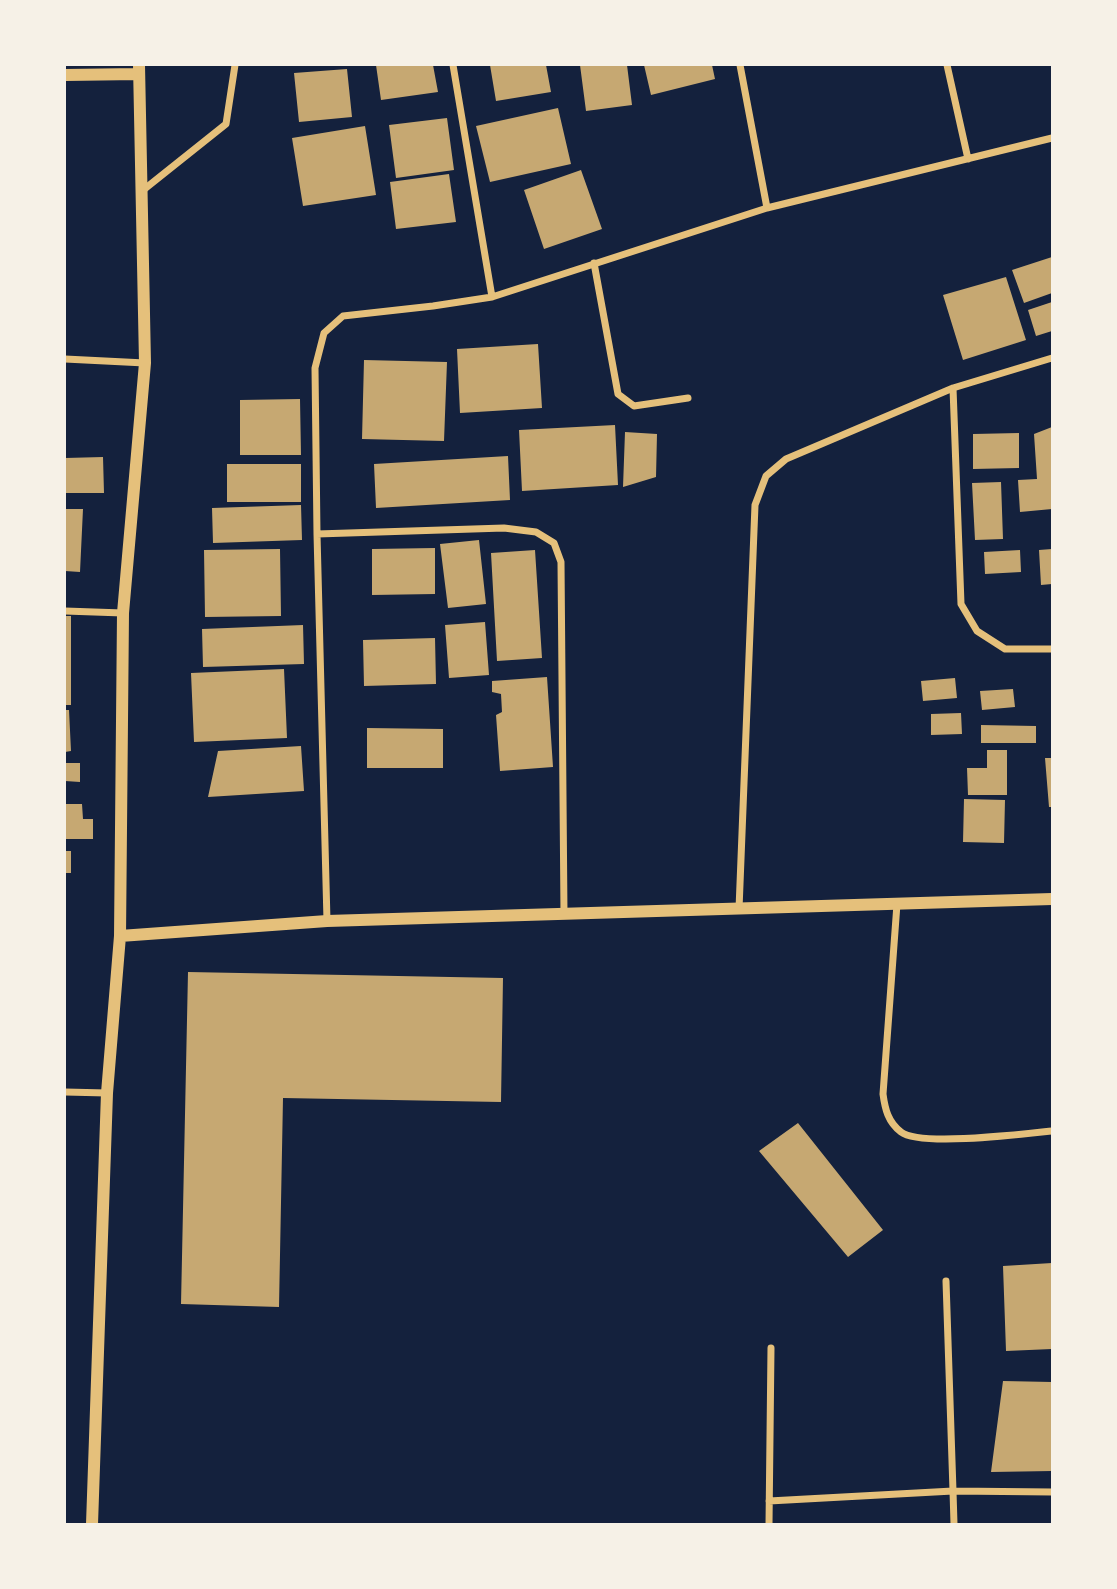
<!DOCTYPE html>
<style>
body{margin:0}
#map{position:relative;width:1117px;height:1589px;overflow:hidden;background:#14213d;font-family:"Open Sans",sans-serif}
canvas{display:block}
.frame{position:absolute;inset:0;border:66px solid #f6f1e7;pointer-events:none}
</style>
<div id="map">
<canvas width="1117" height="1589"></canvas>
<div class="frame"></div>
</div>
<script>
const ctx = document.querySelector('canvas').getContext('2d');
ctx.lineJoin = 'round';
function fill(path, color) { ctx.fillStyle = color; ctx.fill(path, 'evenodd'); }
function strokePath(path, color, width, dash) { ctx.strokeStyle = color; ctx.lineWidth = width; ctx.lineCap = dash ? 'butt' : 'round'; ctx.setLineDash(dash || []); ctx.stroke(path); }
fill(new Path2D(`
 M 376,65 L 433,65 L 438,92 L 381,100 Z
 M 490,65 L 546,65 L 551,92 L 496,101 Z
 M 580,65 L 627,65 L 632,105 L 586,111 Z
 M 644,65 L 712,65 L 715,79 L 651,95 Z
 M 347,69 L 352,117 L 299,122 L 294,73 Z
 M 558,108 L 571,164 L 490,182 L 476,126 Z
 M 447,118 L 454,170 L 396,178 L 389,125 Z
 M 365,126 L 376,195 L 303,206 L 292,138 Z
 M 581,170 L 602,229 L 544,249 L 524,190 Z
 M 449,174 L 456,222 L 396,229 L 390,182 Z
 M 1052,257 L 1052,293 L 1024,303 L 1012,270 Z
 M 1006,277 L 1026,340 L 963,360 L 943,295 Z
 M 1052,302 L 1052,331 L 1036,336 L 1028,310 Z
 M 538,344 L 542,408 L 460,413 L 457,349 Z
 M 364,360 L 447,362 L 444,441 L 362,439 Z
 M 300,399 L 301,455 L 240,455 L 240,400 Z
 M 615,425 L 618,485 L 522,491 L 519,430 Z
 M 1052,427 L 1052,509 L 1020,512 L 1018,480 L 1037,479 L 1034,434 Z
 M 625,432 L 657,434 L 656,477 L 623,487 Z
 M 1019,433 L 1019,468 L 973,469 L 973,434 Z
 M 508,456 L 510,500 L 376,508 L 374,464 Z
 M 103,457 L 104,493 L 65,493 L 65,458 Z
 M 227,464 L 301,464 L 301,502 L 227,502 Z
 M 1001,482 L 1003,539 L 975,540 L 972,483 Z
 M 301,505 L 302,540 L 213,543 L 212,508 Z
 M 65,509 L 83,509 L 80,572 L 65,571 Z
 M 479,540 L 486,604 L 448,608 L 440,544 Z
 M 435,548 L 435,594 L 372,595 L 372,549 Z
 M 280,549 L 281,616 L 205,617 L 204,550 Z
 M 1052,549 L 1052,584 L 1041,585 L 1039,550 Z
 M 535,550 L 542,658 L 497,661 L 491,553 Z
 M 1020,550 L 1021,572 L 985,574 L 984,552 Z
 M 65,616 L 71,616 L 71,705 L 65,705 Z
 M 485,622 L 489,675 L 449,678 L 445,625 Z
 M 303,625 L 304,664 L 203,667 L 202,629 Z
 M 435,638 L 436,684 L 364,686 L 363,640 Z
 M 284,669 L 287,738 L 194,742 L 191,673 Z
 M 547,677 L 553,767 L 500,771 L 496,715 L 502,712 L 501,694 L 492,692 L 492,681 Z
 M 955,678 L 957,698 L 923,701 L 921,681 Z
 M 1013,689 L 1015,707 L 982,710 L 980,691 Z
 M 65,710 L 69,710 L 71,751 L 65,752 Z
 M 961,713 L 962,734 L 931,735 L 931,714 Z
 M 981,725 L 1036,726 L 1036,743 L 981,743 Z
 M 367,728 L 443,729 L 443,768 L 367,768 Z
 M 301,746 L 304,791 L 208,797 L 218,751 Z
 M 987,750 L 1007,750 L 1007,795 L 968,795 L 967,768 L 987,768 Z
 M 1045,758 L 1052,758 L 1052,807 L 1049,807 Z
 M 65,763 L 80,763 L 80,782 L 65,781 Z
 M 964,799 L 1005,800 L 1004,843 L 963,842 Z
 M 65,804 L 82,804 L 83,819 L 93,819 L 93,839 L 65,839 Z
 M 65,851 L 71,851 L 71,873 L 65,873 Z
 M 188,972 L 503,978 L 501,1102 L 283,1098 L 279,1307 L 181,1304 Z
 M 798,1123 L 883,1230 L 848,1257 L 759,1151 Z
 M 1052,1263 L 1052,1349 L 1006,1351 L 1003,1266 Z
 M 1003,1381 L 1052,1382 L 1052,1471 L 991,1472 Z`), '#c6a872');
strokePath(new Path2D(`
 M 453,65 L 492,297
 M 947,65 L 968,159
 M 142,191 L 226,124 L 235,65
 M 767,208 L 1052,138
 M 594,263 L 618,394 L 634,406 L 688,398
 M 65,359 L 145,363
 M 953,388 L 961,604 L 977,631 L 1005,649 L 1052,649
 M 317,534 L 504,528 L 536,532 L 554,543 L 561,562 L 564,914
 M 65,611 L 123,613
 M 897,904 L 883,1094 C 885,1109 888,1122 901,1132 C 920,1147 1024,1134 1052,1131
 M 739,909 L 755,505 L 766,476 L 786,459 L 953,388 L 1052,358
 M 327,921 L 317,534 L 315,368 L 324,333 L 343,316 L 433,306 L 492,297 L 767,208 L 740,65
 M 65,1092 L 107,1093
 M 769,1501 L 953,1491 L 946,1281
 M 769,1524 L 771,1348
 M 954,1524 L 953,1491 L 1052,1492`), '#e5c07b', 7);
strokePath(new Path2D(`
 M 65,75 L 138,74
 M 120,936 L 327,921 L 1052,899
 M 92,1524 L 107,1093 L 120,936 L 123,613 L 145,363 L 139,65`), '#e5c07b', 12);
</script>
